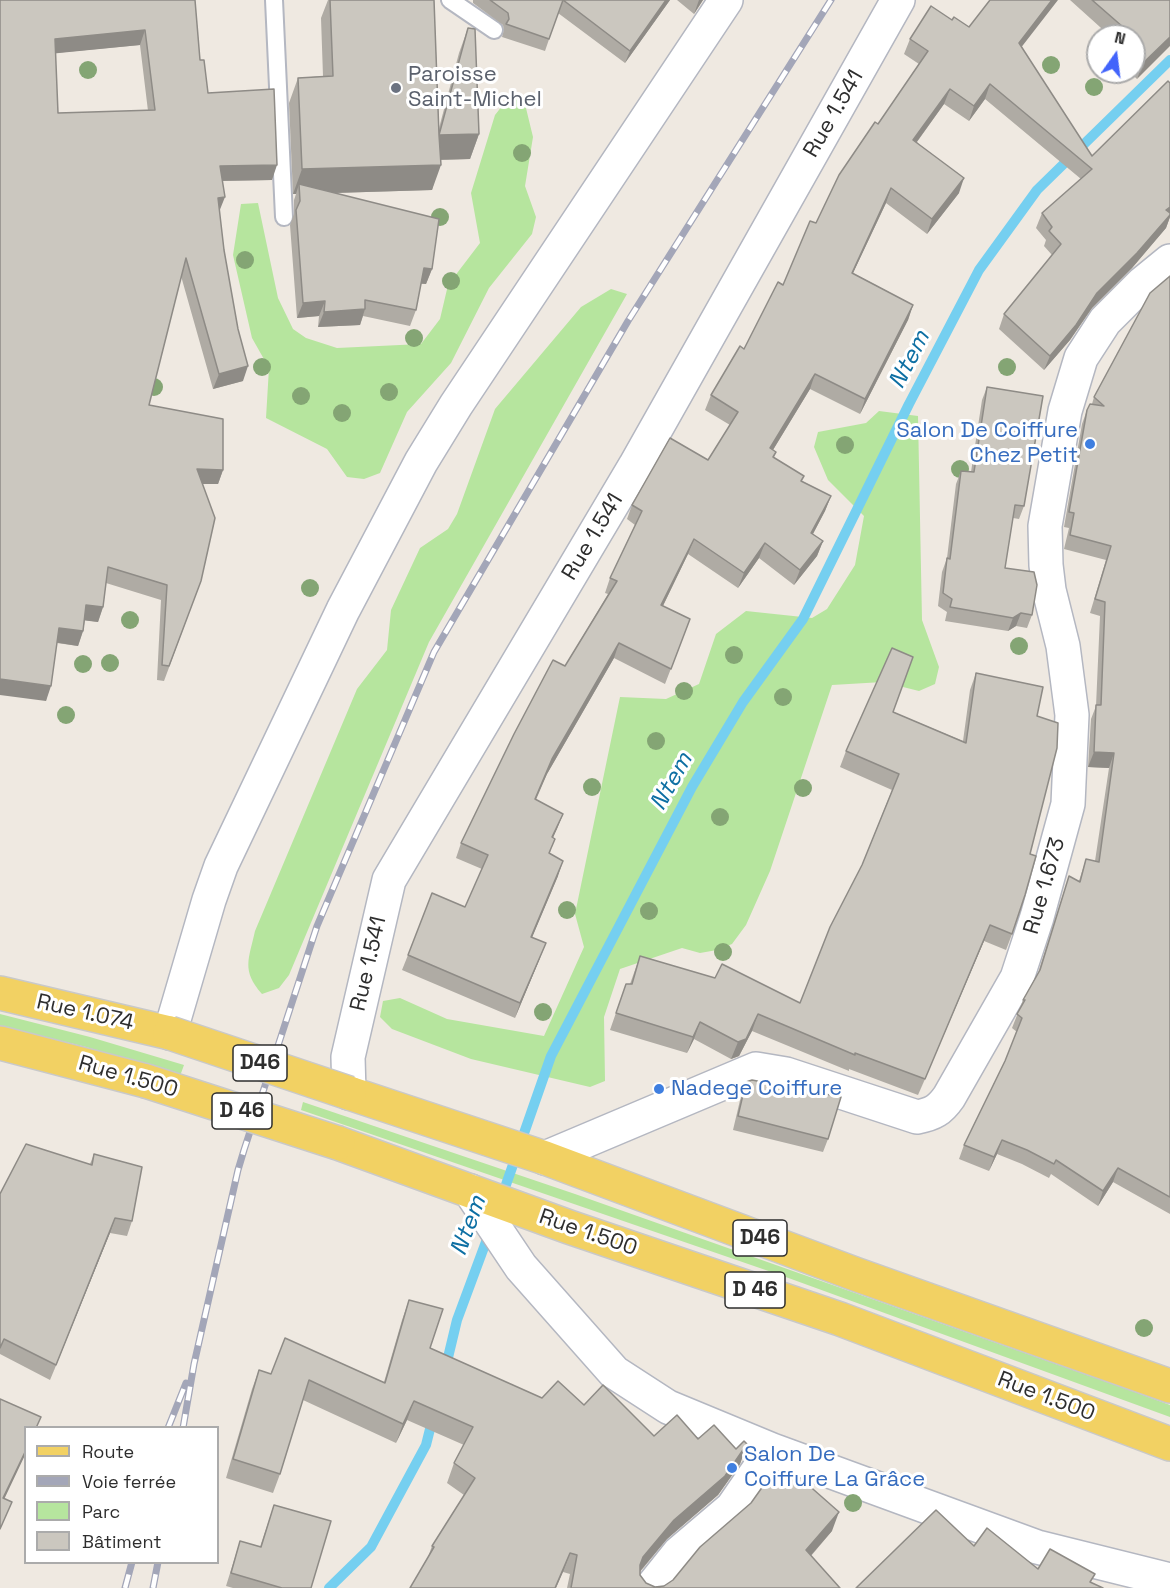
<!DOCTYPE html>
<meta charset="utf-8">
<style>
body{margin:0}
#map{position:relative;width:1170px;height:1588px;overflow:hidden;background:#efe9e1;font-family:"Space Grotesk",sans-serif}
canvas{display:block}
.legend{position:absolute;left:24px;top:1426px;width:195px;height:138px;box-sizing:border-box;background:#fff;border:2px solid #ababab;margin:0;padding:8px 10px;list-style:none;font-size:18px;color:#2e2e2e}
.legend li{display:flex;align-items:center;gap:12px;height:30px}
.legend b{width:30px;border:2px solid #ababab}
.north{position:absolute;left:1086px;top:24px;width:60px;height:60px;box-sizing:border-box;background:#fff;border:2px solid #ababab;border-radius:50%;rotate:14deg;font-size:16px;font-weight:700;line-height:24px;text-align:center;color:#2e2e2e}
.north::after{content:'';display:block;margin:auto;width:21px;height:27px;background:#4264fb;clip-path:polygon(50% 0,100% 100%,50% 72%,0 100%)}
</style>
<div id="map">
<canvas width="1170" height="1588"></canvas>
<ul class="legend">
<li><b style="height:8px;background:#f2d163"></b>Route</li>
<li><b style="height:8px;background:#a3a6b8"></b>Voie ferrée</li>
<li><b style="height:16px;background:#b6e59e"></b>Parc</li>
<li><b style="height:16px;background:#cbc7bf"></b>Bâtiment</li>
</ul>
<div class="north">N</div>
</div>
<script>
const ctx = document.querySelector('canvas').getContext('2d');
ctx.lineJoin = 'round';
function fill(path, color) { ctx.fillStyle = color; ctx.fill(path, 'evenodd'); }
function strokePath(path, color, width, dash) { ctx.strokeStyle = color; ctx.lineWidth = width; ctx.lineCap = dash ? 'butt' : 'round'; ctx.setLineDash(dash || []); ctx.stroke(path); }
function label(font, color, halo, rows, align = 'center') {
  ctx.font = font + ' "Space Grotesk",sans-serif'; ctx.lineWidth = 6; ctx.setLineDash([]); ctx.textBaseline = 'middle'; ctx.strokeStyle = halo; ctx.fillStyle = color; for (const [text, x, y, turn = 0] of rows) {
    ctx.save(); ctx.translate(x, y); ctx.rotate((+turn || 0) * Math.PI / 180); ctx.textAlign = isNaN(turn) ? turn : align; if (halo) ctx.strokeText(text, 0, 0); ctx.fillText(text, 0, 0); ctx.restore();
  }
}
fill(new Path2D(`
 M 513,92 L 525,104 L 533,137 L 525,186 L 536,217 L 532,234 L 489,288 L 451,363 L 407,412 L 380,473 L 364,479 L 347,477 L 327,449 L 266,418 L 269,368 L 252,338 L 233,255 L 241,204 L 258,203 L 278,298 L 293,329 L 306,338 L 337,348 L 421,344 L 440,319 L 448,285 L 480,243 L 471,193 L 495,115 Z
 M 611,289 L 627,294 L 429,642 L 289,975 L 279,988 L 262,994 C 241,970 249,959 255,931 L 357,689 L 387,650 L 391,610 L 420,548 L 448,529 L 457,514 L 495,409 L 581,307 Z
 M 879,411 L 918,416 L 922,620 L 939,667 L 935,684 L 919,691 L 883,682 L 832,685 L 770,871 L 746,925 L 732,944 L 717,950 L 700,953 L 682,948 L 620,969 L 604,1017 L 605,1081 L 590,1087 L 471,1059 L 392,1029 L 380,1017 L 383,1001 L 400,998 L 447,1019 L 544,1036 L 584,947 L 575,914 L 620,697 L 666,699 L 699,684 L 716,634 L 746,611 L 812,618 L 827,609 L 855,565 L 864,516 L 828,480 L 814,447 L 818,432 L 866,423 Z
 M 0,1014 L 90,1037 L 184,1065 L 180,1076 L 86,1047 L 0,1026 Z
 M 303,1102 L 575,1194 L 1124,1388 L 1170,1405 L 1170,1417 L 783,1276 L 301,1110 Z`), '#b6e59e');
strokePath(new Path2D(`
 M 501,1199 L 551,1056 L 692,787 L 743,702 L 803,619 L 909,404 L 979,270 L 1037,190 L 1170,60
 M 445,1370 L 457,1320 L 490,1231
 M 329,1588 L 371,1547 L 426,1445 L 433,1417`), '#75cff0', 10);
const lane = new Path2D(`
 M 274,0 L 284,217
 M 450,0 L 494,30`);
const street = new Path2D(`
 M 170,1033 L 209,900 L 221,866 L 343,610 L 421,462 L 456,405 L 726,0
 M 349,1093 L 348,1057 L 389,880 L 635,466 L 898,0
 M 545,1158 L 756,1069 L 786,1074 L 917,1117 C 933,1114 940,1110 949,1097 L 1017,978 L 1037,917 L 1068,804 L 1072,715 L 1063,646 L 1049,590 L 1046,565 L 1045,526 L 1065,411 L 1081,358 L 1105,321 L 1143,283 L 1170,261
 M 470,1191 L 521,1267 L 614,1372 L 668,1407 L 772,1450 L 1037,1547 L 1170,1580
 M 651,1588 L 679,1553 L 732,1508 L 772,1450`);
const primary = new Path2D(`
 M 0,993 L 170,1033
 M 0,1043 L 146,1081
 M 349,1093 L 545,1158 L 855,1274 L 1170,1386
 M 338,1143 L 569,1227 L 840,1319 L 1170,1444`);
strokePath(lane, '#b4b7c1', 20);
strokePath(street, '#b4b7c1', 36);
strokePath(primary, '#c9c9c9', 36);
strokePath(lane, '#fff', 16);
strokePath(street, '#fff', 33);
strokePath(primary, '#f2d163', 33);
const rail = new Path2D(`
 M 168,1428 L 186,1383
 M 183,1428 L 194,1364 L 238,1170 L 244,1150 L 317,926 L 434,652 L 628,321 L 831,0
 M 125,1588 L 132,1562
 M 153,1588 L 158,1562`);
strokePath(rail, '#a3a6b8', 7);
strokePath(rail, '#fff', 4.5, [14]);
const primaryBridge = new Path2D(`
 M 170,1033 L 349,1093
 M 146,1081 L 338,1143`);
strokePath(primaryBridge, '#c9c9c9', 36, []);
strokePath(primaryBridge, '#f2d163', 33);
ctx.fillStyle = '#84a574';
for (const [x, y] of [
 [1051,65],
 [88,70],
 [1094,87],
 [522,153],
 [440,217],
 [245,260],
 [451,281],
 [414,338],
 [262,367],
 [1007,367],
 [154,387],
 [389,392],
 [301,396],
 [342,413],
 [845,445],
 [960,469],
 [310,588],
 [130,620],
 [1019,646],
 [734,655],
 [110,663],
 [83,664],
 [684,691],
 [783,697],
 [66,715],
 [656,741],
 [592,787],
 [803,788],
 [720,817],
 [567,910],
 [649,911],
 [723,952],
 [543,1012],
 [1144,1328],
 [853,1503]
]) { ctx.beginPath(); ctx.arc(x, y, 9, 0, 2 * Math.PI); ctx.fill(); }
fill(new Path2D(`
 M 0,0 L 195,0 L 200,60 L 208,93 L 272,180 L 222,181 L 219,211 L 224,250 L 243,381 L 213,389 L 181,276 L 149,405 L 223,470 L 218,484 L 203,484 L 201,581 L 164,681 L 157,680 L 161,600 L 106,583 L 103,607 L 98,622 L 85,620 L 83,631 L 78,646 L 57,643 L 46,701 ZM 140,45 L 148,111 L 58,113 L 55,53 Z
 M 328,0 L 434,0 L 439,128 L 459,53 L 468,28 L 479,134 L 470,159 L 440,160 L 432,190 L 334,193 L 432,269 L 426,284 L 421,284 L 416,310 L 410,326 L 363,316 L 360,325 L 318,327 L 319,316 L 297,318 L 290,225 L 294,214 L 294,200 L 296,194 L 293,194 L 289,103 L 298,78 L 323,76 L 321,18 Z
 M 473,0 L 670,0 L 625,63 L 558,13 L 545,51 L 502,37 L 504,30 L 503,25 L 473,3 Z
 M 677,0 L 703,0 L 694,14 Z
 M 1070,0 L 1170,0 L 1137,79 L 1130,72 L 1134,72 L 1134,36 L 1110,36 Z
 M 952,20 L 1021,47 L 1092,156 L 1170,217 L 1166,228 L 1132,268 L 1092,308 L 1070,340 L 1044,370 L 999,329 L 1004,314 L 1052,255 L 1044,246 L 1046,240 L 1036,228 L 1042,213 L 1081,179 L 985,99 L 969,121 L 944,104 L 917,142 L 959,193 L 927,234 L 886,203 L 853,273 L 913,305 L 908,320 L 860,414 L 810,389 L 773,450 L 776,452 L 774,457 L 802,481 L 831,496 L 825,511 L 813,534 L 823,541 L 817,556 L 794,585 L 759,558 L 738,588 L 688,554 L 663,606 L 690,619 L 665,684 L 614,658 L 547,774 L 536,800 L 563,814 L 553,837 L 550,853 L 558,876 L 532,937 L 540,958 L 515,1018 L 402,970 L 408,955 L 465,907 L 482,869 L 456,858 L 461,843 L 565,666 L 608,594 L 605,593 L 610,578 L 635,525 L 627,519 L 632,505 L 708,460 L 730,425 L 705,410 L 711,395 L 744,349 L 783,285 L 816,223 L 878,124 L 919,64 L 904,54 L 910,39 Z
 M 1170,276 L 1170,1214 L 1113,1182 L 1098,1206 L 1051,1174 L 1049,1178 L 1022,1164 L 997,1154 L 989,1171 L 959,1159 L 964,1145 L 1005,1061 L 1017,1032 L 1012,1028 L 1023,1000 L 1038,973 L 1069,876 L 1079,881 L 1086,859 L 1095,861 L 1109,768 L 1088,767 L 1091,719 L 1096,706 L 1100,616 L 1090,613 L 1106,560 L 1064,549 L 1069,528 L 1064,527 L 1082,424 L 1087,410 L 1092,404 L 1094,397 Z
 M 987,387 L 1024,506 L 1019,519 L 1013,518 L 1005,568 L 1032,615 L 1027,628 L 1016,626 L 1008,631 L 945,621 L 947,612 L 938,606 L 942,572 L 947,558 L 956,484 L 961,471 L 971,472 L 982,400 Z
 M 976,673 L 1037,716 L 1030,854 L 1012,934 L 1006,950 L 984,941 L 918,1095 L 849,1069 L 849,1071 L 752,1031 L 739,1056 L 731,1059 L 694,1039 L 687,1053 L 610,1030 L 626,984 L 630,984 L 640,956 L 800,1003 L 862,865 L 892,790 L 840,767 L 846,751 L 893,712 L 963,741 L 970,690 Z
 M 746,1082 L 828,1139 L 823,1152 L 733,1130 L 741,1096 Z
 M 94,1154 L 132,1221 L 127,1236 L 110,1233 L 50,1380 L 0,1354 L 0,1194 L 90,1164 Z
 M 409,1300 L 430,1348 L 542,1398 L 584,1405 L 654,1436 L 698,1439 L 736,1449 L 747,1444 L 740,1464 L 718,1495 L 667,1539 L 640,1572 L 640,1575 L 646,1583 L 655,1587 L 664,1586 L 832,1531 L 811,1556 L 840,1588 L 567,1588 L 570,1574 L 563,1572 L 428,1557 L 432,1546 L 464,1495 L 447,1483 L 454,1463 L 464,1445 L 407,1420 L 396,1443 L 303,1400 L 280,1474 L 273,1493 L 226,1478 L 252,1389 L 259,1370 L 271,1374 L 384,1382 L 402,1320 Z
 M 274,1505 L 311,1588 L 233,1588 L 226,1586 L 240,1541 L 260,1547 Z`), '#afaba4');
fill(new Path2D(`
 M 666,0 L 670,0 L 625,63 L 630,51 Z
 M 699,0 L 703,0 L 694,14 Z
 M 1052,0 L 1058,0 L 1013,58 L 1019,43 Z
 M 145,30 L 140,45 L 49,54 L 55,39 Z
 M 1170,37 L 1170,46 L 1137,79 L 1142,64 Z
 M 990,84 L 985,99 L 969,121 L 974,106 Z
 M 950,89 L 944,104 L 908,154 L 913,140 Z
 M 479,134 L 470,159 L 430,160 L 439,135 Z
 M 277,165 L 272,180 L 214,181 L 220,166 Z
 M 441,165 L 432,190 L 300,194 L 299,184 L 296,194 L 293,194 L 302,169 Z
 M 964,178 L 959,193 L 927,234 L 932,219 Z
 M 891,188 L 886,203 L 846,288 L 852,273 Z
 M 225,197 L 219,212 L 218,198 Z
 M 1170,207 L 1170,217 L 1166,228 L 1132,268 L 1092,308 L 1070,340 L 1044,370 L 1050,356 L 1097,293 L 1166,210 Z
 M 424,268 L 432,269 L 426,284 L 418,283 Z
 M 325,301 L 319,316 L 297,318 L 303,303 Z
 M 913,305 L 908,320 L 860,414 L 865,399 Z
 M 365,309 L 360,325 L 318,327 L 324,312 Z
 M 248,366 L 243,381 L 213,389 L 219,374 Z
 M 815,374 L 810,389 L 765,463 L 770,448 Z
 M 197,469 L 223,470 L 218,484 L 192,484 Z
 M 831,496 L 825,511 L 806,547 L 811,533 Z
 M 694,539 L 688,554 L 656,620 L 661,605 Z
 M 823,541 L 817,556 L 794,585 L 800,570 Z
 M 765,543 L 759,558 L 738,588 L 744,573 Z
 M 86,605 L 103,607 L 98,622 L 81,620 Z
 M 1021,613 L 1016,626 L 1008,631 L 1013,618 Z
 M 59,628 L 83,631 L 78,646 L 53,642 Z
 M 619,643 L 614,658 L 547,774 L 529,814 L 552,759 Z
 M 0,679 L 51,686 L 46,701 L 0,695 Z
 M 1094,752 L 1114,753 L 1109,768 L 1088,767 Z
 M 563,814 L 557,829 L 547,851 L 552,837 Z
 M 563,861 L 558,876 L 526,952 L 531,937 Z
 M 990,925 L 984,941 L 918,1095 L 925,1079 Z
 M 546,943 L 540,958 L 515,1018 L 520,1003 Z
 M 758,1014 L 752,1031 L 739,1056 L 731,1059 L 738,1042 Z
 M 700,1022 L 694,1039 L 687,1053 L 693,1037 Z
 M 1002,1140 L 997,1154 L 989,1171 L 994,1157 Z
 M 1118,1168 L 1113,1182 L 1098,1206 L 1103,1191 Z
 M 115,1218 L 110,1233 L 50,1380 L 56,1365 Z
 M 414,1401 L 407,1420 L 396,1443 L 403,1424 Z
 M 747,1444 L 740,1464 L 718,1495 L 667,1539 L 636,1576 L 643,1557 L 674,1520 Z
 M 26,1450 L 26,1453 L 0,1508 L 3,1498 Z
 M 839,1512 L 832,1531 L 799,1569 L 806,1550 Z
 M 570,1553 L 563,1572 L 556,1588 L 555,1588 Z`), '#8e8b86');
const building = new Path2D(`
 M 0,0 L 195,0 L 200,60 L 204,60 L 208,93 L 274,89 L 277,165 L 220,166 L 225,197 L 218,198 L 224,250 L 238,329 L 248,366 L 219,374 L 186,258 L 149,405 L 223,419 L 223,470 L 197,469 L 215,518 L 201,581 L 169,666 L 162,665 L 167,585 L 108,567 L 103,607 L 86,605 L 83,631 L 59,628 L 51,686 L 0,679 ZM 145,30 L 155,110 L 58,113 L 55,39 Z
 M 330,0 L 434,0 L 439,135 L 468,28 L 475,29 L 479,134 L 439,135 L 441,165 L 302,169 L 298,78 L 333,76 Z
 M 490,0 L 666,0 L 630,51 L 563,0 L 549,39 L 506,24 L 509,19 L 508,13 Z
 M 990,0 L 1052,0 L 1019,43 L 1092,156 L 1168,81 L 1170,83 L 1170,207 L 1166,210 L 1170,213 L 1170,215 L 1137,253 L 1097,293 L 1076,325 L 1050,356 L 1004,314 L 1061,244 L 1049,231 L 1052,227 L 1042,213 L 1092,169 L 990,84 L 974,106 L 950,89 L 913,140 L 964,178 L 932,219 L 891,188 L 852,273 L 913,305 L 865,399 L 815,374 L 770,448 L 776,452 L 773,457 L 804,476 L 801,481 L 831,496 L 811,533 L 823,541 L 800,570 L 765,543 L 744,573 L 694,539 L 661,605 L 690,619 L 671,669 L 619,643 L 552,759 L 535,799 L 563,814 L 552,837 L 555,839 L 549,853 L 563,861 L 531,937 L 546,943 L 520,1003 L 408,955 L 432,893 L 465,907 L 488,855 L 461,843 L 514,734 L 553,660 L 565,666 L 617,581 L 610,578 L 642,511 L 632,505 L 670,438 L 708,460 L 738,412 L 711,395 L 740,346 L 744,349 L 778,282 L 783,285 L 810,221 L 816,223 L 839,175 L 875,122 L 878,124 L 928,51 L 910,39 L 931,6 L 952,20 L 954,17 L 969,27 Z
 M 1092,0 L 1170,0 L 1170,37 L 1142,64 L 1134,55 L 1134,36 L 1117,36 L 1115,34 L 1123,27 Z
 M 299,184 L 439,219 L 432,269 L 424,268 L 416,310 L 365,300 L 365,309 L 324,312 L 325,301 L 303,303 L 296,210 L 300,201 Z
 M 1170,276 L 1170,1197 L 1118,1168 L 1103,1191 L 1056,1160 L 1054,1164 L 1027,1150 L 1002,1140 L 994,1157 L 964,1145 L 1005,1061 L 1022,1018 L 1017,1014 L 1025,1000 L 1023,1000 L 1040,970 L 1069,876 L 1080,882 L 1086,859 L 1099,862 L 1114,753 L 1094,752 L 1096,705 L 1101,705 L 1105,602 L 1095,599 L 1111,546 L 1070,535 L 1074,513 L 1069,512 L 1087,410 L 1090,404 L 1104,406 L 1094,397 L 1150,293 Z
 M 987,387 L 1043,396 L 1024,506 L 1015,505 L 1005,568 L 1034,572 L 1037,585 L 1032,615 L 1021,613 L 1013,618 L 950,607 L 952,599 L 943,593 L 947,558 L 950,559 L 961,471 L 974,472 Z
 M 892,648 L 913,657 L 893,712 L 966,743 L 976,673 L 1043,687 L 1037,716 L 1058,723 L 1057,748 L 1030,854 L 1036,856 L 1025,895 L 1012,934 L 990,925 L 925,1079 L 855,1053 L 855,1055 L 758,1014 L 746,1039 L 738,1042 L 700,1022 L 693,1037 L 616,1013 L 626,984 L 632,984 L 640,956 L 715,978 L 722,964 L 800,1003 L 830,927 L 862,865 L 899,774 L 846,751 Z
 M 752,1080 L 841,1097 L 828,1139 L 738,1116 L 746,1082 Z
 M 26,1144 L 92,1165 L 94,1154 L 142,1167 L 132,1221 L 115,1218 L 56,1365 L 4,1339 L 0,1348 L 0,1194 Z
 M 409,1300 L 443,1309 L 430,1348 L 542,1398 L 558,1381 L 584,1405 L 603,1385 L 654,1436 L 677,1415 L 698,1439 L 714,1425 L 736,1449 L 744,1441 L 747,1444 L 725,1476 L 674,1520 L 643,1557 L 640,1565 L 640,1575 L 646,1583 L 655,1587 L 664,1586 L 673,1580 L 700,1547 L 751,1503 L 773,1472 L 787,1487 L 797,1475 L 839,1512 L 806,1550 L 840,1588 L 571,1588 L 577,1555 L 570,1553 L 555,1588 L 410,1588 L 434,1547 L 432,1546 L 475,1478 L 454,1463 L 473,1427 L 414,1401 L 403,1424 L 309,1380 L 280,1474 L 233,1459 L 259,1370 L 271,1374 L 285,1338 L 385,1383 Z
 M 0,1399 L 41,1417 L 36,1428 L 26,1428 L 26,1450 L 3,1498 L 12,1502 L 0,1529 Z
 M 274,1505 L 331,1521 L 311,1588 L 282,1588 L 231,1573 L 240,1541 L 261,1547 Z
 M 936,1510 L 974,1546 L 987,1528 L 1038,1569 L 1050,1549 L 1095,1574 L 1090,1582 L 1103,1588 L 856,1588 Z`);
fill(building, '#cbc7bf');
strokePath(building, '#8e8b86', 1.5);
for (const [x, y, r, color] of [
 [396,88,6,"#6b7280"],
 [1090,444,6,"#3f7fe0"],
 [659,1089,6,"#3f7fe0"],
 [732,1468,6,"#3f7fe0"]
]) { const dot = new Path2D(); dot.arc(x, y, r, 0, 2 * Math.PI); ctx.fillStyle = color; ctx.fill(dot); strokePath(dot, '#fff', 2); }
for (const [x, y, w] of [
 [260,1063,54],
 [242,1111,60],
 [760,1238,54],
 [755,1290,60]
]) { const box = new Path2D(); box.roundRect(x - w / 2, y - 18, w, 36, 4.5); ctx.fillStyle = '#fff'; ctx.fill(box); strokePath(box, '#2e2e2e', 1.5); }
label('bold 21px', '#2e2e2e', null, [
 ["D46",260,1063],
 ["D 46",242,1111],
 ["D46",760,1238],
 ["D 46",755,1290]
]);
label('22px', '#5b616d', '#fff', [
 ["Paroisse",408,75],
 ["Saint-Michel",408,100]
], 'left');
label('22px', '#2e2e2e', '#fff', [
 ["Rue 1.541",834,114,-60],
 ["Rue 1.541",593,537,-59],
 ["Rue 1.673",1045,886,-74],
 ["Rue 1.541",369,964,-77],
 ["Rue 1.074",85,1013,13],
 ["Rue 1.500",128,1077,16],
 ["Rue 1.500",588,1233,19],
 ["Rue 1.500",1046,1397,21]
]);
label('22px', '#366cbe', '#fff', [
 ["Salon De Coiffure",1078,431,"right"],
 ["Chez Petit",1078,456,"right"],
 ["Nadege Coiffure",671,1089],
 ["Salon De",744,1455],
 ["Coiffure La Grâce",744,1480]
], 'left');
label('italic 24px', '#0d6fa3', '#fff', [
 ["Ntem",910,360,-63],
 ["Ntem",672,782,-61],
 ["Ntem",469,1226,-70]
]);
</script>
